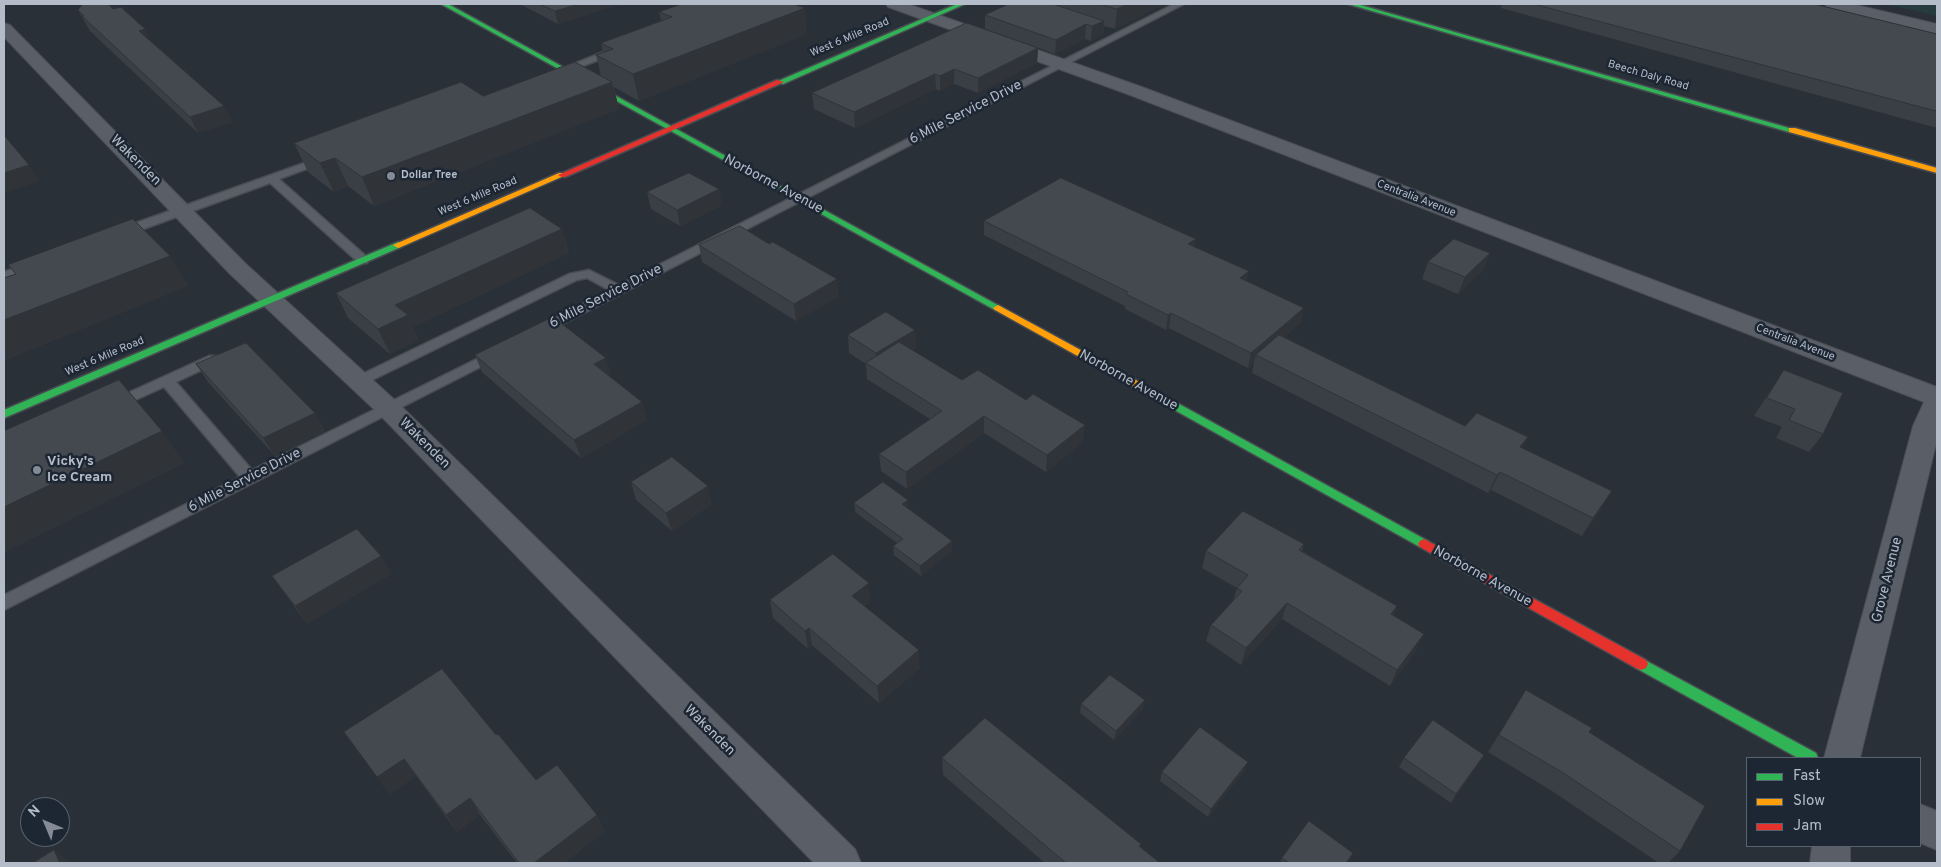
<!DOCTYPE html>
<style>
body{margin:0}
#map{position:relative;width:1941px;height:867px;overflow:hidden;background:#2a3038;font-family:Overpass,sans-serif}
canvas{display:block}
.frame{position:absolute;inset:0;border:5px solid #b4bcc9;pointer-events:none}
.legend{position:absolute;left:1746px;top:757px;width:175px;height:90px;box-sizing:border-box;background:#1d2633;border:1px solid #59626f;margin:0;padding:6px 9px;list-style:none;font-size:15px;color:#b4bcc9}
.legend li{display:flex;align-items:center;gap:10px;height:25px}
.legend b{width:25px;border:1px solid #59626f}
.north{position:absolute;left:20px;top:797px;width:50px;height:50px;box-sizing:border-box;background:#1d2633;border:1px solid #59626f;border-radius:50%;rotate:315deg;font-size:14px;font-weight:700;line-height:20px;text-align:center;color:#b4bcc9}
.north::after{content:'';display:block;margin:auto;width:18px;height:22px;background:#848b96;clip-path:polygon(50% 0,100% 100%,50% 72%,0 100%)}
</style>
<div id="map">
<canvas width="1941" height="867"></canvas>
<div class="frame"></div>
<ul class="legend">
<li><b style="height:6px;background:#30b455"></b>Fast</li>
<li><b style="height:6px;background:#ff9f0a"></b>Slow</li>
<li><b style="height:6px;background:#e5322d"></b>Jam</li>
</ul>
<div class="north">N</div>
</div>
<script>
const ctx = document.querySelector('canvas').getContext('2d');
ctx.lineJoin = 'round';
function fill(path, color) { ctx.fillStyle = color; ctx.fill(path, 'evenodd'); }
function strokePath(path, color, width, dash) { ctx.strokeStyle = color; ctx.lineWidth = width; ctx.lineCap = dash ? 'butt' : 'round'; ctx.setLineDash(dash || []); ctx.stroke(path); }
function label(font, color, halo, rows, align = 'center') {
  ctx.font = font + ' Overpass,sans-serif'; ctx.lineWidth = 5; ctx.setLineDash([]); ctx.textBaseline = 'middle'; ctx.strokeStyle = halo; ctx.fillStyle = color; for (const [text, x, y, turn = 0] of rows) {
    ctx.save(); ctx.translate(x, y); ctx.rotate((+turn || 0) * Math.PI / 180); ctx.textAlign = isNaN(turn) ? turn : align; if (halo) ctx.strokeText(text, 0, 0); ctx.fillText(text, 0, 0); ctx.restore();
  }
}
fill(new Path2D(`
 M 1885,4 L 1937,4 L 1937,16 Z`), '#273a3e');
const lane = new Path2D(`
 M 1174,4 L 1184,4 L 547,332 L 537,332 L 535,329 L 609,290 L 587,278 L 577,280 L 364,384 L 359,386 L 352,381 L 354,378 L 569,274 L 589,270 L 619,285 Z
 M 614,48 L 619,51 L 617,53 L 564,73 L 556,71 Z
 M 324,156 L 329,159 L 328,161 L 279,179 L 367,257 L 369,260 L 367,263 L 359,263 L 270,183 L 124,236 L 120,237 L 114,233 L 116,230 Z
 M 33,261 L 39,265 L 37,268 L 4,280 L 4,272 Z
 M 495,350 L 500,351 L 502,354 L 500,357 L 4,610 L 4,595 L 240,477 L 164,387 L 115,409 L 108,404 L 110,401 L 209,356 L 219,356 L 221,359 L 219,362 L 176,382 L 252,470 Z`);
const street = new Path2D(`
 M 886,4 L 908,4 L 1142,87 L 1937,387 L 1937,440 L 1860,758 L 1824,758 L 1913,426 L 1924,402 L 1130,95 L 888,7 Z
 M 1825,4 L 1852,4 L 1937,24 L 1937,34 L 1827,7 Z
 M 4,23 L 10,25 L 245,263 L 397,402 L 855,849 L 861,863 L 814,863 L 379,414 L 229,273 L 4,37 Z
 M 1920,804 L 1937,811 L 1937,850 L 1920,843 Z
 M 1812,846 L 1850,846 L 1850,863 L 1810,863 Z`);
const fast = new Path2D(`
 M 441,4 L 448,4 L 1003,308 L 1001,310 L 995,310 Z
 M 957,4 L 965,4 L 783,84 L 776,82 Z
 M 1348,4 L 1357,4 L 1796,130 L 1789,132 Z
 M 398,242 L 401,243 L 401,247 L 4,418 L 4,410 Z
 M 1150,388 L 1428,541 L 1430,544 L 1428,547 L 1420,547 L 1146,394 L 1145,392 Z
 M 1641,658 L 1816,753 L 1818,758 L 1798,758 L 1636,668 L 1634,664 L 1636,660 Z`);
const slow = new Path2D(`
 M 1789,128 L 1795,128 L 1937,168 L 1937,173 L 1789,132 Z
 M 559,173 L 562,173 L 566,175 L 401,247 L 398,248 L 393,245 Z
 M 998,305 L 1154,390 L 1155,392 L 1150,396 L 1146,394 L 995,310 L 993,308 Z`);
const jam = new Path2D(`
 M 777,80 L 784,82 L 565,177 L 562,177 L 558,175 Z
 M 1424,539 L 1646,660 L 1648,664 L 1646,668 L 1641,670 L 1636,668 L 1420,547 L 1418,544 L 1420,541 Z`);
strokePath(lane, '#484c53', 3);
strokePath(street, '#484c53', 2);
strokePath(fast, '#484c53', 3);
strokePath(slow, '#484c53', 3);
strokePath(jam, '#484c53', 3);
fill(lane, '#5a5e66');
fill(street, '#5a5e66');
fill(fast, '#30b455');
fill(slow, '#ff9f0a');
fill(jam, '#e5322d');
fill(new Path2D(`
 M 520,4 L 620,4 L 558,24 Z
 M 1009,4 L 1164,4 L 1115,29 L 1104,26 L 1103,35 L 1091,41 L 1085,39 L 1055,54 L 985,29 L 985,15 Z
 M 1502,4 L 1814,4 L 1937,34 L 1937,128 L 1501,8 Z
 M 78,10 L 152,42 L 224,106 L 232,122 L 198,133 L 90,31 Z
 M 659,12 L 807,34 L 639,101 L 614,87 L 619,109 L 374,206 L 348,186 L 334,192 L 308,172 L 294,143 L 483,96 L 601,76 L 596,55 L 603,52 L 601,43 L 661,21 Z
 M 1038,48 L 1037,63 L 978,93 L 954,84 L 940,91 L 936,89 L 855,128 L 814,109 L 812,93 Z
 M 719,189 L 722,205 L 680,226 L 651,209 L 647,192 Z
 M 984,221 L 1194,247 L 1247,282 L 1301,323 L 1284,337 L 1465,426 L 1523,449 L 1601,509 L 1582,536 L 1491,490 L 1488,493 L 1252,373 L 1254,362 L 1248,368 L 1169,328 L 1166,330 L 1125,309 L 1125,306 L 984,235 Z
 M 562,229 L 569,253 L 413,327 L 419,340 L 390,354 L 348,318 L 336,293 Z
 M 769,244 L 839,296 L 796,321 L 702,262 L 699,245 Z
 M 1490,253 L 1483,270 L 1458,294 L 1422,279 L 1428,262 Z
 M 915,330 L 916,347 L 912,350 L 962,380 L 1083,442 L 1046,472 L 984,433 L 907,489 L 881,471 L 879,454 L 930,419 L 867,379 L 866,364 L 849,353 L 848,335 Z
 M 475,355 L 611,375 L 609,376 L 642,402 L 647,420 L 581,458 L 482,372 Z
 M 196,364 L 315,413 L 325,431 L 275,456 L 208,382 Z
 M 1784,370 L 1823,434 L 1809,452 L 1776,438 L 1782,427 L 1754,416 L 1772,388 Z
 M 631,482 L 712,504 L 672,531 L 636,500 Z
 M 908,500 L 908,508 L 952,541 L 952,550 L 921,576 L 894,555 L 893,546 L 897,543 L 855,512 L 854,503 Z
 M 1304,544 L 1302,551 L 1397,606 L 1393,616 L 1416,651 L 1390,686 L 1282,619 L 1241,665 L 1206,641 L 1211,625 L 1233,601 L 1237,588 L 1202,568 L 1206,551 Z
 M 381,556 L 391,574 L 307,624 L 272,576 Z
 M 770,600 L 870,601 L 864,606 L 920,668 L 879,703 L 812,645 L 808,649 L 773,618 Z
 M 1526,690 L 1589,732 L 1680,851 L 1668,863 L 1659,863 L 1552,791 L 1488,752 Z
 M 1081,704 L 1143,709 L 1114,740 L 1080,713 Z
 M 496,735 L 536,780 L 605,831 L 564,863 L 517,863 L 480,815 L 457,832 L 416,776 L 390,794 L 377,777 Z
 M 1484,755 L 1451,803 L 1399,767 L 1404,758 Z
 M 942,758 L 1141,844 L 1140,847 L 1160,863 L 1045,863 L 943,775 Z
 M 1245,770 L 1208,817 L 1160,781 L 1162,772 Z
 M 1353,853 L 1347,863 L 1280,863 L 1282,858 Z`), '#3a3f45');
fill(new Path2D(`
 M 579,4 L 620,4 L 558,24 L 555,11 Z
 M 1127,4 L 1164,4 L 1115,29 L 1117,9 Z
 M 805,8 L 807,34 L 639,101 L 633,74 Z
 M 1104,21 L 1103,35 L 1091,41 L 1092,26 Z
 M 1086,24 L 1085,39 L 1055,54 L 1056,40 Z
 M 145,29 L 152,44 L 139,31 Z
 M 1038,48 L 1037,63 L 978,93 L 978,78 Z
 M 954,69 L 954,84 L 940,91 L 940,76 Z
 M 935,74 L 936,89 L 855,128 L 854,112 Z
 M 612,82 L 619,109 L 374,206 L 362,177 Z
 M 224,106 L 232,122 L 198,133 L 190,117 Z
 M 335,158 L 348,186 L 334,192 L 320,163 Z
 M 29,165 L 40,181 L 4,193 L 4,173 Z
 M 719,189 L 722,205 L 680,226 L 677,210 Z
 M 562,229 L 569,253 L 413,327 L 419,340 L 390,354 L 378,329 L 395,305 Z
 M 1196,239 L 1193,254 L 1188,244 Z
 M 1490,253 L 1483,270 L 1458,294 L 1465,277 Z
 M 170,256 L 189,286 L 4,361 L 4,320 Z
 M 1249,271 L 1246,286 L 1240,278 Z
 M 837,279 L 839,296 L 796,321 L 794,304 Z
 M 1304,308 L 1301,323 L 1261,357 L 1256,355 L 1254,362 L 1248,368 L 1251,353 Z
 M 1171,313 L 1169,328 L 1166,330 L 1168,315 Z
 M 915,330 L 916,347 L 879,371 L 878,370 L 876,353 Z
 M 606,358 L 611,375 L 599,382 L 594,364 Z
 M 642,402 L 647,420 L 581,458 L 574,440 Z
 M 315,413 L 325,431 L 275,456 L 263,438 Z
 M 984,416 L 984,433 L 907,489 L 906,472 Z
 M 1085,425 L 1083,442 L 1046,472 L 1047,455 Z
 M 162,431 L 185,463 L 4,553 L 4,507 Z
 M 1528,437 L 1519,455 L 1520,447 Z
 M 1500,472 L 1491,490 L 1488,493 L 1497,475 Z
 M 708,486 L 712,504 L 672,531 L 666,513 Z
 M 1612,491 L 1601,509 L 1582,536 L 1593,518 Z
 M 908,500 L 908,509 L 902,504 Z
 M 952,541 L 952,550 L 921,576 L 920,566 Z
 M 381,556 L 391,574 L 307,624 L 295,606 Z
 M 869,583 L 870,601 L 854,613 L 852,596 Z
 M 1287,603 L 1282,619 L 1241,665 L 1246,648 Z
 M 1397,606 L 1389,623 L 1391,614 Z
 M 809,628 L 812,645 L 808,649 L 805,631 Z
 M 1424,634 L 1416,651 L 1390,686 L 1397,670 Z
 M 919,650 L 920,668 L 879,703 L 877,686 Z
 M 1145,700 L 1143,709 L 1114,740 L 1116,731 Z
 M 1484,755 L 1479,764 L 1451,803 L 1456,794 Z
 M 404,759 L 416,776 L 390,794 L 377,777 Z
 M 1248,762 L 1245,770 L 1208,817 L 1211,809 Z
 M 470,798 L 480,815 L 457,832 L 446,815 Z
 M 597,815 L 605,831 L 564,863 L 534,863 Z
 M 54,850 L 72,863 L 60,863 Z`), '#303338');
const building = new Path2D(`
 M 83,4 L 108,4 L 113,9 L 121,7 L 145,29 L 139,31 L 224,106 L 190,117 L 82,16 L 84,16 L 78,10 Z
 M 540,4 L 579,4 L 555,11 Z
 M 682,4 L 793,4 L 805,8 L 633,74 L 596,55 L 613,49 L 601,43 L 672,17 L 659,12 Z
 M 1009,4 L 1053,4 L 1104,21 L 1092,26 L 1086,24 L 1056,40 L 985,15 Z
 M 1100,4 L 1127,4 L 1117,9 Z
 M 1534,4 L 1814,4 L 1937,34 L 1937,111 Z
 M 967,23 L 1038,48 L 978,78 L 954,69 L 940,76 L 935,74 L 854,112 L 812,93 Z
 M 575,62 L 612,82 L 362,177 L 335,158 L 320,163 L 294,143 L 461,82 L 483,96 Z
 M 4,135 L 29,165 L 4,173 Z
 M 689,173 L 719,189 L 677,210 L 647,192 Z
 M 1061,178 L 1196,239 L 1188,244 L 1249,271 L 1240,278 L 1304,308 L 1251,353 L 1171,313 L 1168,315 L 1126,294 L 1128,292 L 984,221 Z
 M 530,208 L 562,229 L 395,305 L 408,315 L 378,329 L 336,293 Z
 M 133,219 L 170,256 L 4,320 L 4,278 L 16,274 L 8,265 Z
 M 740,226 L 769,244 L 773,242 L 837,279 L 794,304 L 699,245 Z
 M 1454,239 L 1490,253 L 1465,277 L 1428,262 Z
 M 886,312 L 915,330 L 876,353 L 848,335 Z
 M 553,317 L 606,358 L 594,364 L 642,402 L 574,440 L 475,355 Z
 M 1279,335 L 1465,426 L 1477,413 L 1528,437 L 1520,447 L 1612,491 L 1593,518 L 1500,472 L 1497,475 L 1256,355 Z
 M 899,342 L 962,380 L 978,370 L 1026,400 L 1033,394 L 1085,425 L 1047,455 L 984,416 L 906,472 L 879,454 L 942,411 L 866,363 Z
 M 246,343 L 315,413 L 263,438 L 196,364 Z
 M 1784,370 L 1843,393 L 1823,434 L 1789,420 L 1795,409 L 1767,398 Z
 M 119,380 L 162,431 L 4,507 L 4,431 Z
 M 672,457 L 708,486 L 666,513 L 631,482 Z
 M 883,482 L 908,500 L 902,504 L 952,541 L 920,566 L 893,546 L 903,539 L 854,503 Z
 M 1243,511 L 1304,544 L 1299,550 L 1397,606 L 1391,614 L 1424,634 L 1397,670 L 1287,603 L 1246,648 L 1211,625 L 1242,591 L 1237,588 L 1248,575 L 1206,551 Z
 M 357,529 L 381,556 L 295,606 L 272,576 Z
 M 833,554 L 869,583 L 852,596 L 919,650 L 877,686 L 809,628 L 805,631 L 770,600 Z
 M 442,669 L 496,735 L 498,734 L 536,780 L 557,765 L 597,815 L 534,863 L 519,863 L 470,798 L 446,815 L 404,759 L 377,777 L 344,732 Z
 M 1110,675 L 1145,700 L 1116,731 L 1081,704 Z
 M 1526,690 L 1592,728 L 1589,732 L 1705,806 L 1680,851 L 1565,774 L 1499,735 Z
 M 985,718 L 1141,844 L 1139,846 L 1160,863 L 1066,863 L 942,758 Z
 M 1433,720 L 1484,755 L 1456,794 L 1404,758 Z
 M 1200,727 L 1248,762 L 1211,809 L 1162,772 Z
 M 1309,821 L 1353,853 L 1346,863 L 1289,863 L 1282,858 Z
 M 54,850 L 60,863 L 33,863 Z`);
fill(building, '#444950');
strokePath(building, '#303338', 1);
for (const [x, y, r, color] of [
 [391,176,5,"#848b96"],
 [37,470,5,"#848b96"]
]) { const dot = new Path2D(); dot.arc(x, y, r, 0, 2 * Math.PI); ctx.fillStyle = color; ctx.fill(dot); strokePath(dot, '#1d2633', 2); }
label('11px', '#b4bcc9', '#1d2633', [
 ["West 6 Mile Road",850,38,-23],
 ["Beech Daly Road",1648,76,16],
 ["West 6 Mile Road",478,197,-23],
 ["Centralia Avenue",1416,199,21],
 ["Centralia Avenue",1795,343,21],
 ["West 6 Mile Road",105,357,-23]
]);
label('bold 11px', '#b4bcc9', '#1d2633', [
 ["Dollar Tree",401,176]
], 'left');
label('14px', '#b4bcc9', '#1d2633', [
 ["6 Mile Service Drive",966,113,-27],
 ["Wakenden",135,161,45],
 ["Norborne Avenue",773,185,28],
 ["6 Mile Service Drive",606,297,-27],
 ["Norborne Avenue",1128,381,29],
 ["Wakenden",424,444,45],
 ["6 Mile Service Drive",245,481,-27],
 ["Norborne Avenue",1482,577,29],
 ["Grove Avenue",1888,580,-76],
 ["Wakenden",709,731,45]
]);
label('bold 14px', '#b4bcc9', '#1d2633', [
 ["Vicky's",47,462],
 ["Ice Cream",47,478]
], 'left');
</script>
